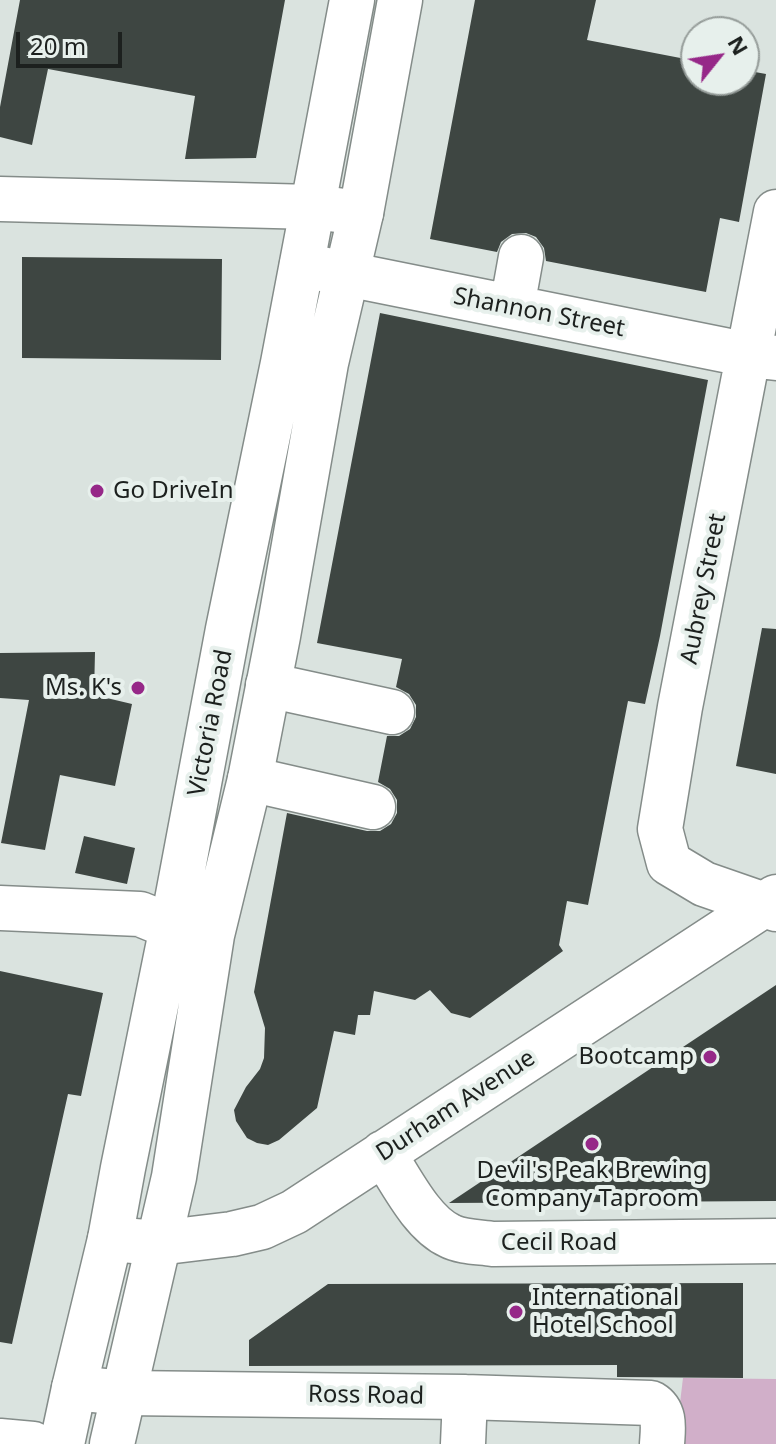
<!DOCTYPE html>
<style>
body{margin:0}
#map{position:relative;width:776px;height:1444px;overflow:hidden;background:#dae3df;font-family:"Noto Sans",sans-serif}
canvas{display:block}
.north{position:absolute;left:680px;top:16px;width:80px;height:80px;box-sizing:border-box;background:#e7f0ec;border:2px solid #969d9a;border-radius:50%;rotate:60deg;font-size:22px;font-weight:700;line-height:32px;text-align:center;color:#1c201e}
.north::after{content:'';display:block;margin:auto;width:28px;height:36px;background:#962888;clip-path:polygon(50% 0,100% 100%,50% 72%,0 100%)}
.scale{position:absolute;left:16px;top:32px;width:106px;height:36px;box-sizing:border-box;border:4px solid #1c201e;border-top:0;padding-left:10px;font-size:24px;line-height:28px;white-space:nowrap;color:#1c201e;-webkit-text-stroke:6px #e7f0ec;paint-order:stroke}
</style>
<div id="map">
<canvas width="776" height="1444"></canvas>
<div class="north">N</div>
<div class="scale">20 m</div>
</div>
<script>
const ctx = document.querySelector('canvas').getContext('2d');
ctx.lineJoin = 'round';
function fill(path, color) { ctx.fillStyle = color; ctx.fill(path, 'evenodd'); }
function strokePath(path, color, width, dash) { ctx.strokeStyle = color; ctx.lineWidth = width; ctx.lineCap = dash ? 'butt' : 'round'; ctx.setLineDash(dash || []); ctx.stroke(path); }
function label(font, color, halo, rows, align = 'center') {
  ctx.font = font + ' "Noto Sans",sans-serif'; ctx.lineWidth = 8; ctx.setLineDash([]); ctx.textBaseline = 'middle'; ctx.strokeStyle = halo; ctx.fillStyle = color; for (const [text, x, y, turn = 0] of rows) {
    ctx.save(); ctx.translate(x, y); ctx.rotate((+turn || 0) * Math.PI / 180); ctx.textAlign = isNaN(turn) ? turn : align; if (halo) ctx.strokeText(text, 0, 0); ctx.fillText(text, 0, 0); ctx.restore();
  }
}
fill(new Path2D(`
 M 683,1378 L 776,1379 L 776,1444 L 679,1444 L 680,1403 Z`), '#d1afc9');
fill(new Path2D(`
 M 20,0 L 285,0 L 256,158 L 185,159 L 195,96 L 48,69 L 32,145 L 0,137 L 0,107 Z
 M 475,0 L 596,0 L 587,40 L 696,61 L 696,80 L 744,80 L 744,70 L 766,74 L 739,222 L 720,218 L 706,292 L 546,261 L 544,248 L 536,237 L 526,233 L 512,234 L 501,242 L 497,252 L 430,239 Z
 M 22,257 L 222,259 L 221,360 L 22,358 Z
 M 380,313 L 708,380 L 660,636 L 645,704 L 628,701 L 588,905 L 567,901 L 559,945 L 563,951 L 470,1018 L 451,1013 L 430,990 L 415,1000 L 374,991 L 370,1015 L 358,1015 L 355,1035 L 334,1031 L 317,1108 L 279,1140 L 268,1145 L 257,1143 L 247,1138 L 236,1121 L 234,1110 L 246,1087 L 260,1069 L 264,1058 L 265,1028 L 254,992 L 287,813 L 367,831 L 380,831 L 391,824 L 397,813 L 397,800 L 390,789 L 378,782 L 387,736 L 399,736 L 410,729 L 416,717 L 416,705 L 409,694 L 396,687 L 402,659 L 317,643 Z
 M 762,628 L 776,629 L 776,774 L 736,766 Z
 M 95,652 L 94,695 L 132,704 L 115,786 L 60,775 L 45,850 L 1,843 L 29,700 L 0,698 L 0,653 Z
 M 84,836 L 135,848 L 127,884 L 75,873 Z
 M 0,971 L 103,993 L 81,1096 L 68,1094 L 12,1344 L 0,1342 Z
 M 776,985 L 776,1201 L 449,1203 Z
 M 743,1283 L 743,1378 L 617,1377 L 617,1365 L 249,1366 L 249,1340 L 328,1284 Z`), '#3e4642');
const minor = new Path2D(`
 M 0,199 L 313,207 L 361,213
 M 776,212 L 680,707 L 660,829 L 669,863 L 704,884 L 776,909
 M 302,265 L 749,355 L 776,358
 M 512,307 L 521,257
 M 268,685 L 392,712
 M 250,779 L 373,807
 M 0,908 L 140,914 L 172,927 L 210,935
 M 383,1153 C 400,1178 421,1223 450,1236 C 461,1242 480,1242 493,1244 L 776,1241
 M 110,1239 L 158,1243 L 232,1234 L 262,1227 L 294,1212 L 776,897
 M 74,1388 L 124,1393 L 465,1397 L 651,1403 C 666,1412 663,1428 662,1444
 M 0,1441 L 33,1444
 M 463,1444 L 465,1397`);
const major = new Path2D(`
 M 62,1444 L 74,1388 L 110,1239 L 123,1168 L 172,927 L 228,629 L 283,363 L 352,0
 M 112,1444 L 174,1177 L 212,935 L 250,779 L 278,636 L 326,363 L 361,213 L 400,0`);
strokePath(minor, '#848c89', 47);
strokePath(major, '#848c89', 47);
strokePath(minor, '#fff', 44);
strokePath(major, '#fff', 44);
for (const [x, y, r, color] of [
 [97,491,8,"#962888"],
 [138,688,8,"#962888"],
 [710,1057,8,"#962888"],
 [592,1144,8,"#962888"],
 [516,1312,8,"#962888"]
]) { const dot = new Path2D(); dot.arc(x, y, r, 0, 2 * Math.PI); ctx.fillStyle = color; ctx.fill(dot); strokePath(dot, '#e7f0ec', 3); }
label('24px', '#1c201e', '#e7f0ec', [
 ["Shannon Street",539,313,11],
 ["Aubrey Street",704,589,-79],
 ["Victoria Road",211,723,-79],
 ["Durham Avenue",456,1106,-33],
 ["Cecil Road",559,1243],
 ["Ross Road",366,1396,1]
]);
label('24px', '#1c201e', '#e7f0ec', [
 ["Go DriveIn",113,491],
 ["Ms. K's",122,688,"right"],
 ["Bootcamp",694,1057,"right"],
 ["Devil's Peak Brewing",592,1171,"center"],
 ["Company Taproom",592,1199,"center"],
 ["International",532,1298],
 ["Hotel School",532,1326]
], 'left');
</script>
